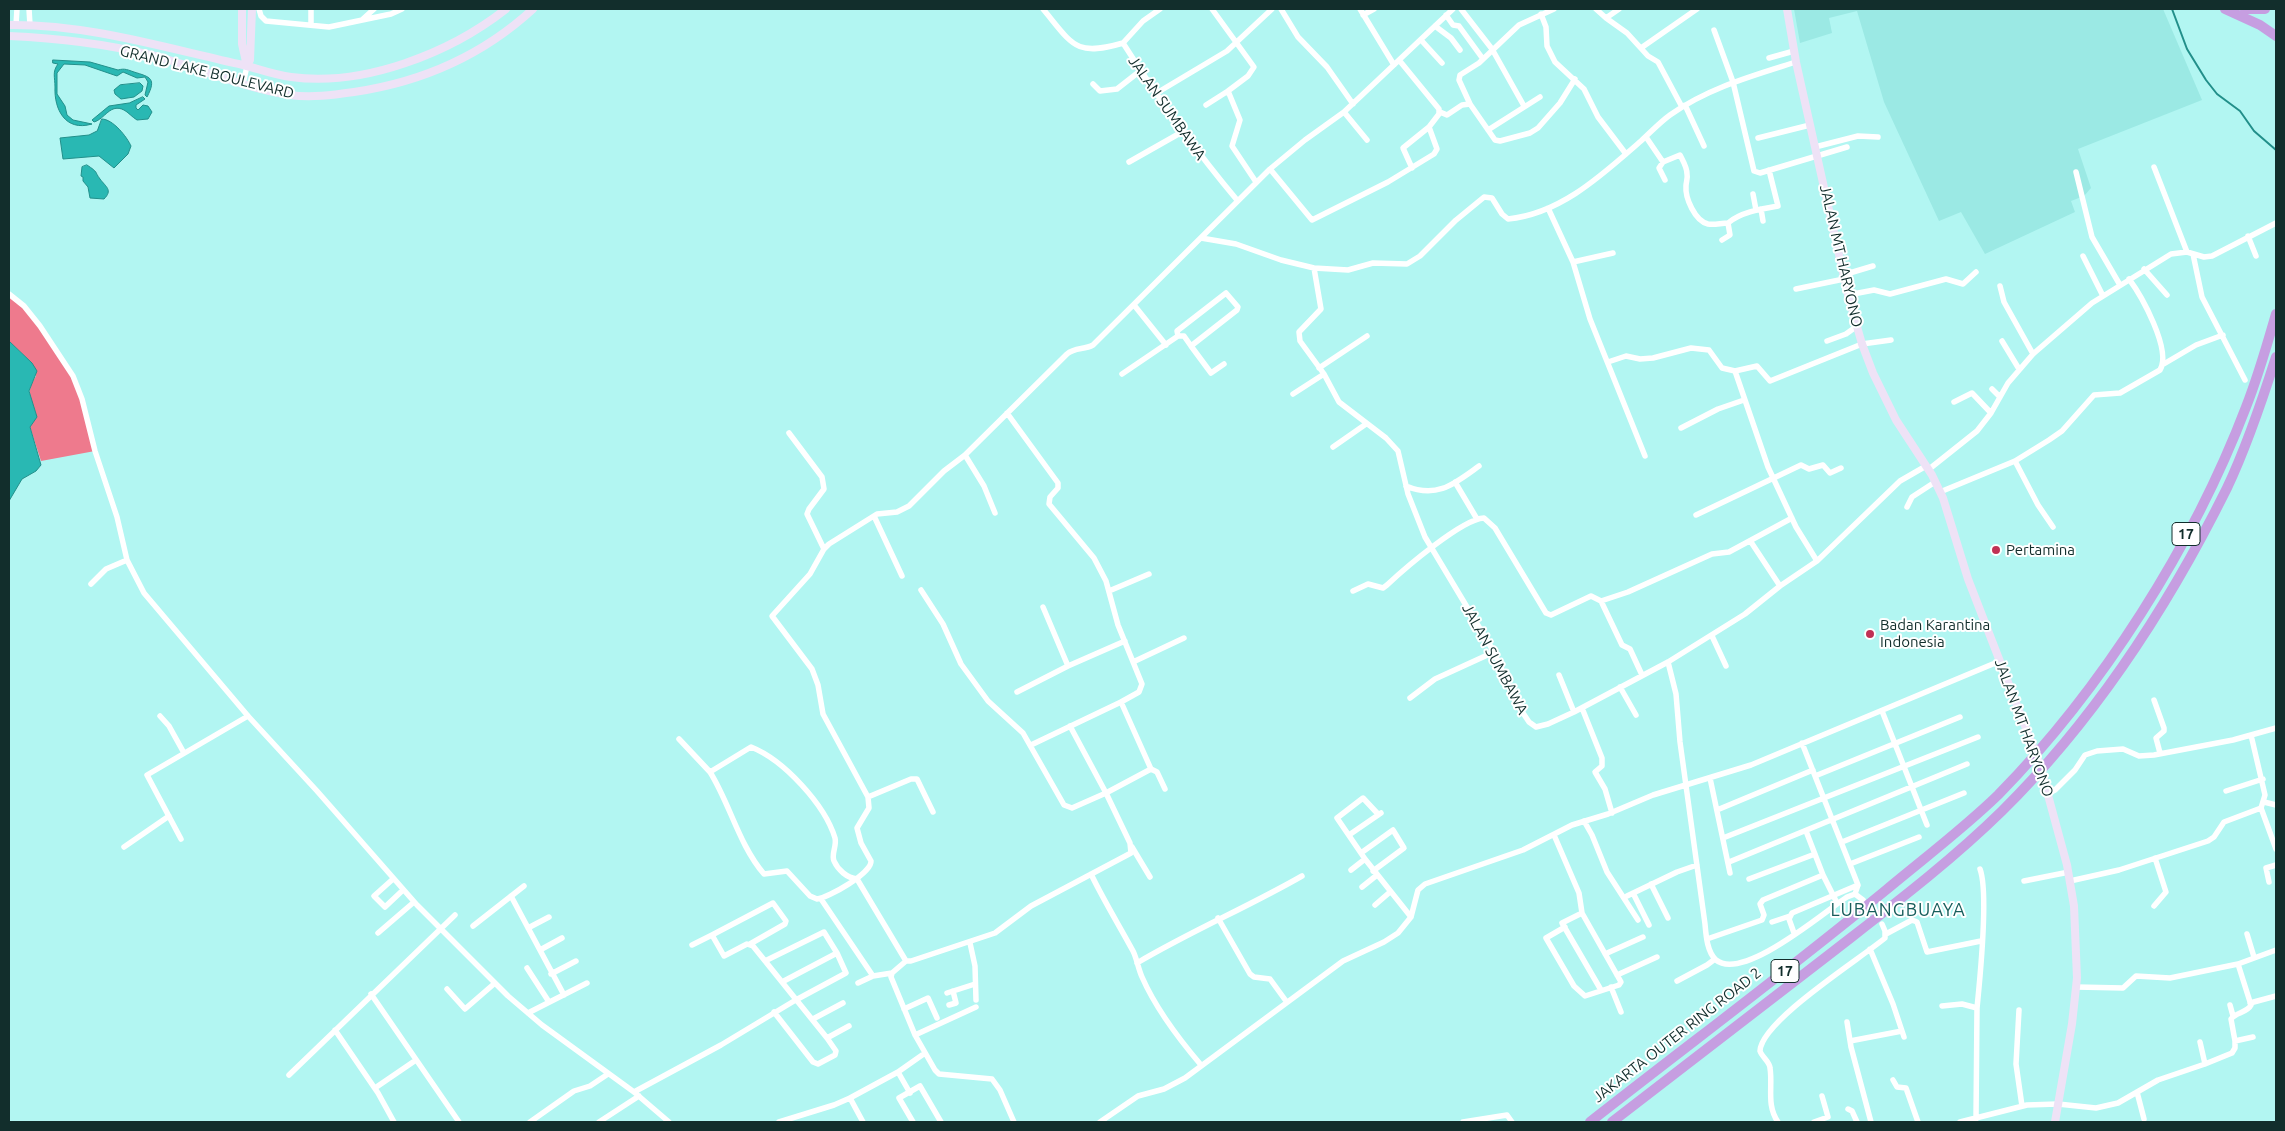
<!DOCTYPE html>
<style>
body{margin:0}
#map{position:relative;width:2285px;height:1131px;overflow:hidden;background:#b2f6f2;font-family:Ubuntu,sans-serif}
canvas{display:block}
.frame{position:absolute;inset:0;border:10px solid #122e2c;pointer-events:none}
</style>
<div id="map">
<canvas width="2285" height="1131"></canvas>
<div class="frame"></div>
</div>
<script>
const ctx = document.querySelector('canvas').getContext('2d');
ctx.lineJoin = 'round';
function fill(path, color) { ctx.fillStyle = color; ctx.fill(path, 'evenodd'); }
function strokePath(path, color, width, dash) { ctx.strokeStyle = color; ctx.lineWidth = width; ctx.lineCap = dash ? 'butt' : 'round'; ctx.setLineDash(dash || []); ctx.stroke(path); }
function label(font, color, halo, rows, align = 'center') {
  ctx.font = font + ' Ubuntu,sans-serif'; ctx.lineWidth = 4; ctx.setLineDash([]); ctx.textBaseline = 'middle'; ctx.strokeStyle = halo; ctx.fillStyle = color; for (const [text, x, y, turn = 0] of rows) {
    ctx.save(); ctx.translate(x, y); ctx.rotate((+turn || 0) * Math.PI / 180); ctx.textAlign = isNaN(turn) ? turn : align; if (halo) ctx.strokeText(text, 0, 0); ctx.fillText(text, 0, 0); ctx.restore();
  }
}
fill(new Path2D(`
 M 1794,9 L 2163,9 L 2202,100 L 2078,149 L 2091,188 L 2084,196 L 2071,201 L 2075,212 L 1985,254 L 1961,212 L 1939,221 L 1884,102 L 1857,11 L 1829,18 L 1832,33 L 1800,43 Z`), '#9be9e4');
fill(new Path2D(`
 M 9,294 L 24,306 L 78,387 L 95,451 L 41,461 L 30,427 L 36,413 C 30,396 26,391 36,376 L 32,363 L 9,341 Z`), '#ee7a8d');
const water = new Path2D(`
 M 53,60 L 90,62 L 118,70 C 125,68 128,70 134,72 C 150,77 157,78 147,97 L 145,95 L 148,82 L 145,77 L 137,78 L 123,72 L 117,76 L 85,65 L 64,64 L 57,73 L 57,94 L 65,106 L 67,115 L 73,120 L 92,124 C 65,132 54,109 55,87 C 55,77 52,72 58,64 L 53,63 Z
 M 140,83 L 143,86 L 142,91 L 134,97 L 121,99 L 115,94 L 114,90 L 120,85 Z
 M 143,97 L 145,99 L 136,105 L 136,108 L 138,110 L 143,105 L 148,106 L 152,112 L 148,119 L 137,120 C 132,117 128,112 124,110 C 110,103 105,119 94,122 L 92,120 L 109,106 L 129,103 Z
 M 102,119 C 113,119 127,137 131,146 L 128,154 L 114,168 L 99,156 L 63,159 L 60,138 L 89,135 L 97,131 Z
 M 87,165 C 99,173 94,171 100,179 C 106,187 113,190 104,199 L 90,198 L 88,187 L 83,181 L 83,177 L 81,176 L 82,167 Z
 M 9,341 L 32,363 L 37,371 L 29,391 L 37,417 L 30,427 L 41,465 L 36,471 L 22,479 L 9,501 Z`);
fill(water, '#29b8b3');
strokePath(water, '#228f8a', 1);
strokePath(new Path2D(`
 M 2172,9 L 2187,49 L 2206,80 L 2217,94 L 2240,111 L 2254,131 L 2276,150`), '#228f8a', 2);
strokePath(new Path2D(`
 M 29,9 L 30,25
 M 259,9 L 261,16 L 266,21 L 329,27 L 391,14 L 402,9
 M 1043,9 C 1073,45 1075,57 1123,43
 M 1212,9 L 1254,67 L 1248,76 L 1228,91 L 1240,120 L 1232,146 L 1256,182
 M 1281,9 L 1298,37 L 1327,67 L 1353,104
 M 1360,9 L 1394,65
 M 1461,9 L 1492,49 L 1524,106
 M 1596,9 L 1606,18 L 1627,33 L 1648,56 L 1658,62 L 1682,107
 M 1541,14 L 1546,27 L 1547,46 L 1555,62 L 1584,89 L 1598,117 L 1626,154
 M 1363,15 L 1374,9
 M 1446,15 L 1453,25 L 1459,26 L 1483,59
 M 1606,18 L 1619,9
 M 363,19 L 374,9
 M 16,25 L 17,9
 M 311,25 L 311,9
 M 1435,26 L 1451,38 L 1460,50
 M 1714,30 L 1733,82 L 1754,171 L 1760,173 L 1847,147
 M 1421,40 L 1442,63
 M 1123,43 C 1158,98 1195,150 1237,200
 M 1123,43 L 1143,21 L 1160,9
 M 1641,48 L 1697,9
 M 1769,58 L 1794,51
 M 243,84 L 247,66
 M 1093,84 L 1100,91 L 1117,89 L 1140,71
 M 1155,94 L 1227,51 L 1272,9
 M 1470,104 L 1459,80 L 1460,75 L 1479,63 L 1519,25 L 1554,9
 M 1206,105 L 1228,91
 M 1685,105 L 1704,146
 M 1344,112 L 1367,140
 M 1440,112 L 1447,115 L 1462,105 L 1470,104 L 1495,140 L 1500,141 L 1530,133 L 1538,128 L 1560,103 L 1575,79
 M 1488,130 L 1540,97
 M 1646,137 L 1663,162 L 1659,168 L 1665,180
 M 1758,138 L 1810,125
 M 1815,147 L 1858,136 L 1878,137
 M 1129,162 L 1182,132
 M 1663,162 L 1680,155 C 1683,161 1687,167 1687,174 C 1688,178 1686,182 1686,186 C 1685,198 1695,221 1708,224 C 1715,225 1721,223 1728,223 L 1730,235 L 1722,240
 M 2154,167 L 2187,252
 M 1412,168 L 1403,148 L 1429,127
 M 1270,169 L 1312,220 L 1388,182 L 1434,154 L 1437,149 L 1429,127 L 1439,114 L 1439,109 L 1399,60
 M 2076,172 L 2092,237 L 2120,285
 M 1753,194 L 1756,210
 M 1548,208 L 1573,262 L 1590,319 L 1645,456
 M 1761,209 L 1763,221
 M 1728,223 C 1741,212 1761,209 1778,206 L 1769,170
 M 2248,236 L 2256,256
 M 1201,238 L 1236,244 L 1281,260 L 1314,268 L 1348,270 L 1373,263 L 1407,264 L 1420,256 L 1456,220 L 1484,197 L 1492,198 L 1502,214 L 1508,219 C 1561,214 1603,174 1641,141 C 1651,132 1659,123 1670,115 C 1708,88 1752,76 1796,62
 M 2193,254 L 2202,297 L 2245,380
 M 2083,256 L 2103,296
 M 1573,262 L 1613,253
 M 1314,268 L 1321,309 L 1299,332 L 1300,341 L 1324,374 L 1339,402 L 1386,438 L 1398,451 L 1408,494 L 1425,537 L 1494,652 L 1515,701 L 1529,722 L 1536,727 L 1548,724 L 1574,712 L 1668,662 L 1745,614 L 1780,586 L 1817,561 L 1900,481 L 1926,466
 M 2144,269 L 2167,295
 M 1843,275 L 1873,266
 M 2000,286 L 2004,302 L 2033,354
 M 1796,289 L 1844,279
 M 9,294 L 24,306 L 40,326 L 73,376 L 82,399 L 95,451 L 117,517 L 127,560 L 144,593 L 248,716 L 317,791 L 417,905 L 508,996 L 542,1025 L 634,1092 L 669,1122
 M 1848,295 L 1874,290 L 1890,294 L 1946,279 L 1963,284 L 1976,272
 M 1134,305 L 1166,345
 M 1178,336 L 1184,336 L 1191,346
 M 1827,341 L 1846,334 L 1857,326
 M 2002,341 L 2019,369
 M 1608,362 L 1626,356 L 1640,359 L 1653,358 L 1691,348 L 1709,350 L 1722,368 L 1735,371 L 1768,467 L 1796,527 L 1817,561
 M 2162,365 L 2196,345 L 2223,335
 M 1319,368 L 1367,336
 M 1735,371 L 1757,366 L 1770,381 L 1862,344 L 1891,340
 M 1122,374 L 1178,336 L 1177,331 L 1226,293 L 1238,307 L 1237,310 L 1191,346 L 1211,373 L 1224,364
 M 1992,389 L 2000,397
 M 1293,394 L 1324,374
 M 1954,402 L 1972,393 L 1991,413
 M 1681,428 L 1718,409 L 1744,400
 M 789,433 L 822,477 L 824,489 L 809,509 L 807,514 L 824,549
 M 1333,447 L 1366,424
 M 965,455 L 984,486 L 995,513
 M 2015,461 L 2038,505 L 2053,527
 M 1928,470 L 1977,431 L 1991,413 L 2008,383 L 2033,354 L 2092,303 L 2171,254 L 2187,252 L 2204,257 L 2212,256 L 2276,223
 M 1455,482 L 1477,519
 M 1406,486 C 1437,499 1454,484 1479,466
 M 1940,492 L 2015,461 L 2049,440 L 2062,431 L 2094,395 L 2120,393 L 2160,370 C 2172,350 2141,295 2129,279
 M 1907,507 L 1912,497 L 1935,482
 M 1696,515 L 1801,465 L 1809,469 L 1823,465 L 1830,473 L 1841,468
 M 874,516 L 902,576
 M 1751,542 L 1780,586
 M 91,584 L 106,569 L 127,560
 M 921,590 L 943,624 L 961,664 L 988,701 L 1023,733 L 1064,805 L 1072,808 L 1106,793 L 1070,726
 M 1109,591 L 1149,574
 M 1353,591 L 1368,584 L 1383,588 L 1387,585 C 1404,569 1462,519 1484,518 L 1495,528 L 1546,613 L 1551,615 L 1591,596 L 1601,601 L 1628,592 L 1712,554 L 1729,552 L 1792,518
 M 1601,601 L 1622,645 L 1630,649 L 1642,675
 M 1043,607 L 1068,666
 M 1712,636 L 1726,666
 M 1133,662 L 1184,638
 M 1668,662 L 1676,694 L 1680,742 L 1705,924 C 1706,935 1707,952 1716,960 C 1743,982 1824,912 1847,897 L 1855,894 L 1863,900
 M 1559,675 L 1574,712
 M 1620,687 L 1636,715
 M 1017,692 L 1068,666 L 1125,641
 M 1410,698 L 1435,679 L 1494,652
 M 2154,700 L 2164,728 L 2164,731 L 2156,738 L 2160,753
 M 1582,708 L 1602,758 L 1602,766 L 1595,772 L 1605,789 L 1612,813
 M 1882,711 L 1927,825
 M 160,716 L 169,726 L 184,753
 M 679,739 L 710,772 L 751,747 C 784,760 825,805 835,838 C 837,846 831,854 834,861 C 838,870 847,878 857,879 L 906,961 L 911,961 L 995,933 L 1031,906 L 1131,853 L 1130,843 L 1106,793 L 1151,769 L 1121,702 L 1139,692 L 1142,684 L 1118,625 L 1106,581 L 1094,558 L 1049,504 L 1050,497 L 1058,488 L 1058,483 L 1007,413
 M 1802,743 L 1858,885 L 1855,894
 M 1031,745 L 1121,702
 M 1151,769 L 1157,772 L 1165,789
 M 710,772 C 730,804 739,845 764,874 L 787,871 L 810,896 L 817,899 C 828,898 872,873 871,861 L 861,843 L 857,828 L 869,808 L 868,797 L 823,714 L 818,685 L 812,669 L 772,616 L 810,574 L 824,549 L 829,544 L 877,514 L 897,512 L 909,506 L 944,471 L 965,455 L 1067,354 C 1075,347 1084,350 1093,345 L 1270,169 L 1305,140 L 1344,112 L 1453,9
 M 1815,776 L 1960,717
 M 1710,778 L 1730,873
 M 2226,791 L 2263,779
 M 2049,793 L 2055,790 L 2075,770 L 2085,755 L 2097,751 L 2123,749 L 2139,756 L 2154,755 L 2233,740 L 2276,728
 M 868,797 L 911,779 L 917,779 L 933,812
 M 2264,802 L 2276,805
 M 2261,808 L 2276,849
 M 1717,810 L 1813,770
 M 1378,814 L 1363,798 L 1337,818 L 1365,859 L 1411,917
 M 1584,821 L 1592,835 L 1607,872 L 1638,920
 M 1349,835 L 1381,813
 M 1554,835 L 1579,893 L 1582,913 L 1621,982 L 1619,985 L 1585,996 L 1574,986 L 1546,938 L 1565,927
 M 1723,838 L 1978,737
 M 181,839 L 147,775 L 248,716
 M 1842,842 L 1964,793
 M 124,847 L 169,816
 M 1132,847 L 1150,877
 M 1361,853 L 1393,830 L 1404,848 L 1373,871
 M 1729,862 L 1967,764
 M 1850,864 L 1919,837
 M 1351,870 L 1365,859
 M 1091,874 C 1104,901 1119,925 1133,951 C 1137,959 1138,968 1142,977 C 1156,1009 1178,1038 1201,1065
 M 1823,875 L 1837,903
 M 393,879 L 374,896 L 385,907 L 403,890
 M 1749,879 L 1815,854
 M 2024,881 L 2069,872
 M 2070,881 L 2119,870 L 2208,841 L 2214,837 L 2224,822 L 2261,808 L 2265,795 L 2251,735
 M 2269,882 L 2266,868 L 2276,865
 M 1651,884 L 1668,918
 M 1362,887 L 1377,875
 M 1633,893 L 1649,925
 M 511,896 L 564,995
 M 1627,896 L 1677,872 L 1697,865
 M 821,899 L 873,976
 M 1375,905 L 1390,892
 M 2154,906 L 2166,892 L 2155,858
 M 1582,913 L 1562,923 L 1601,990
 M 1218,918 L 1250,974 L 1254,977 L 1270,979 L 1286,1001
 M 1772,922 L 1790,916
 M 473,926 L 524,886
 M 528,928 L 549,917
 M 378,933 L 414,902
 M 1794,933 L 1789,919 L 1792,913 L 1858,885
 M 1886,934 L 1912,920 L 1917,922 L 1927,952 L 1981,941
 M 2247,934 L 2254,957
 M 712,935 L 773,903 L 786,921 L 785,924 L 750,944
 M 1707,939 L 1762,920 L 1764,915 L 1760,904 L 1763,900 L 1823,875 L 1806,831
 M 970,943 L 975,966 L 976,1000
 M 692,945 L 712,935 L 724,956 L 747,944 L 753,946 L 827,1038 L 836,1051 L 835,1055 L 818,1064 L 813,1062 L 774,1012
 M 1870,949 L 1893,1004 L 1904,1037
 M 540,950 L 562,938
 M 1605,954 L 1643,937
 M 906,961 L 892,973 L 891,977 L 915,1035 L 935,1070 L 939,1074 L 992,1079 L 1000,1090 L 1014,1122
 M 1137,963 C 1191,931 1248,907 1302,876
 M 527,968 L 549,1002
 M 551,974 L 576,961
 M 1617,975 L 1657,957
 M 1677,981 L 1707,965 L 1715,959
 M 782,982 L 837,953
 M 858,983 L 873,976 L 892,973
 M 1611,987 L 1621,1012
 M 2076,987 L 2123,988 L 2136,976 L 2170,978 L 2238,964 L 2276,950
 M 447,989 L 465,1009 L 495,983
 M 947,993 L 975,984
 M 371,994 L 459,1122
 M 2250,1003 L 2276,996
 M 949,1005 L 956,1003 L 953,991
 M 2230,1005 L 2233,1016
 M 1942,1006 L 1962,1004 L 1977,1008 L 1976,1119
 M 1977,1008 C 1980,978 1989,893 1980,869
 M 904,1009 L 928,998 L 937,1018
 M 2019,1010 L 2016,1064 L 2022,1106
 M 528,1013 L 587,983
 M 813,1019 L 843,1003
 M 1847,1022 L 1851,1047 L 1871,1122
 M 335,1030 L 378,1093 L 394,1122
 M 915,1035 L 976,1007
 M 827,1038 L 849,1026
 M 1850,1041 L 1902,1031
 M 2235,1041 L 2253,1037
 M 2200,1042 L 2205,1064
 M 898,1072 L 910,1093
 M 289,1075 L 455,915
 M 1893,1080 L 1897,1087 L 1906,1088 L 1918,1122
 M 375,1088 L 416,1060
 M 634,1092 L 721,1045 L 794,1001 L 846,973 L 837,953 L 824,932 L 765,961
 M 2137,1092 L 2144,1119
 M 850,1098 L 863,1122
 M 1848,1109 L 1852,1111 L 1857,1122
 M 530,1122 L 574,1091 L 590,1086 L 608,1074
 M 599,1122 L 639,1096
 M 779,1122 L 834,1105 L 850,1098 L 898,1072 L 925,1053
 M 913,1122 L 899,1098 L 920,1086 L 941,1122
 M 1100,1122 L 1138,1096 L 1164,1089 L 1185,1078 L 1343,961 L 1384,942 L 1398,933 L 1411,917 L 1418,890 L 1425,884 L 1523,850 L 1572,825 L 1608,814 L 1653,795 L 1751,765 L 2000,661
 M 1463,1122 L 1507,1115 L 1512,1122
 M 1778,1122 C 1766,1105 1773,1086 1770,1068 C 1770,1062 1762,1057 1760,1051 C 1761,1021 1860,959 1885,938 L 1885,931 L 1882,924
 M 1814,1122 L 1828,1117 L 1822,1096
 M 1960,1122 L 2027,1105 L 2058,1104 L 2096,1108 L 2118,1103 L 2158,1080 L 2205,1064 L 2232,1053 L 2235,1048 L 2235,1041 L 2231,1019 C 2236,1012 2247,1013 2251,1005 L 2238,964`), '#fff', 5.5);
strokePath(new Path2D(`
 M 242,9 L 242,44 L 247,66
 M 1787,9 L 1796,62 L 1848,295 L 1862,344 L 1873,373 L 1896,420 L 1932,475 L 1943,498 L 1968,579 L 2039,762 L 2067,865 L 2074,906 L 2077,978 L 2072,1024 L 2055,1122
 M 9,25 C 89,24 165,48 243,65 C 259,69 274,75 291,77 C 364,87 450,53 506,9
 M 9,36 C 56,38 106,44 151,55 C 198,67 242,88 290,95 C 311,98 333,95 354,92 C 422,82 483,55 533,9
 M 247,66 L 250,60 L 252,9`), '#eee2f6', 8);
strokePath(new Path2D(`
 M 2225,9 L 2260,25 L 2276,36
 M 2245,9 L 2265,9
 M 1590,1122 C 1688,1045 1789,970 1886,890 C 1923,859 1963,829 1998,795 C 2102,689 2193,546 2246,407 C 2258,377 2267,345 2276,314
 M 1612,1122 C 1683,1067 1754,1012 1826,957 C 1885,911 1948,864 2002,811 C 2094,720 2169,605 2227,488 C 2247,446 2262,401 2276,357`), '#c69ee1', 10);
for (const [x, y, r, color] of [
 [1996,550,5,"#c03155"],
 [1870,634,5,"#c03155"]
]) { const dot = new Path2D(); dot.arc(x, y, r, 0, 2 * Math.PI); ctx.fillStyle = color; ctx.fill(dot); strokePath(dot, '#fff', 2); }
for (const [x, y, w] of [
 [2186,534,28],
 [1785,971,28]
]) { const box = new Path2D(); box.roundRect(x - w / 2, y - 11.5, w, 23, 4); ctx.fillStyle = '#fff'; ctx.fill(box); strokePath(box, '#122e2c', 1); }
label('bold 14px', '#122e2c', null, [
 ["17",2186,534],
 ["17",1785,971]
]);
label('15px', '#122e2c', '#fff', [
 ["GRAND LAKE BOULEVARD",207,72,14],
 ["JALAN SUMBAWA",1167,108,55],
 ["JALAN MT HARYONO",1841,256,77],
 ["JALAN SUMBAWA",1495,659,62],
 ["JALAN MT HARYONO",2024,728,70],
 ["JAKARTA OUTER RING ROAD 2",1677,1035,-38]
]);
label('15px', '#122e2c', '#fff', [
 ["Pertamina",2006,550],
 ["Badan Karantina",1880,625],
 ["Indonesia",1880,642]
], 'left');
ctx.letterSpacing = '1px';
label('18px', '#175e5c', '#fff', [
 ["LUBANGBUAYA",1898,910]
]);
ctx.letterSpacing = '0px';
</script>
